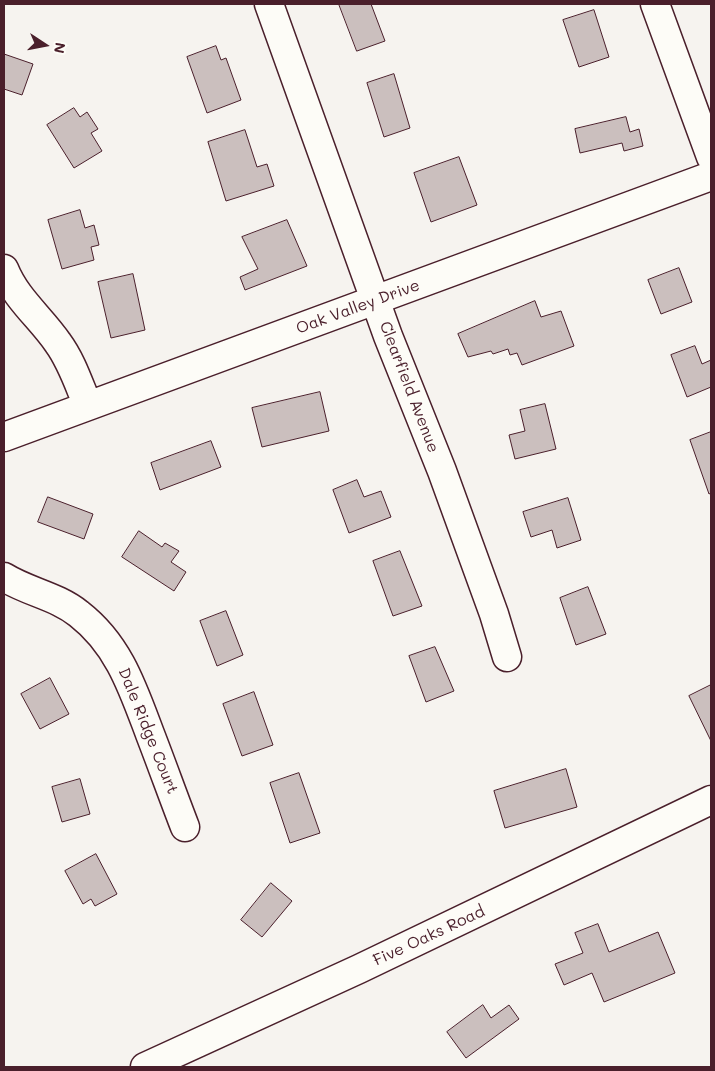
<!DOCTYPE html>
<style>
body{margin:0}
#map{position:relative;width:715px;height:1071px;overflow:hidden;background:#f6f3ef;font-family:Mali,sans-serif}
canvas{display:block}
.frame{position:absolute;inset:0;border:5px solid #4a1f2b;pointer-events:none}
.north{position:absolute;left:20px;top:20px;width:50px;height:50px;-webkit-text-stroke:4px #fdfcf7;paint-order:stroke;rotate:101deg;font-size:14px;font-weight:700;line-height:20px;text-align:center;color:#4a1f2b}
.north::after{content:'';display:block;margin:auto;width:18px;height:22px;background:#4a1f2b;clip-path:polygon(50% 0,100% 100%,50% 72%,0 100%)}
</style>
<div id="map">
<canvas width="715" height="1071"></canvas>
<div class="frame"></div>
<div class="north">N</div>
</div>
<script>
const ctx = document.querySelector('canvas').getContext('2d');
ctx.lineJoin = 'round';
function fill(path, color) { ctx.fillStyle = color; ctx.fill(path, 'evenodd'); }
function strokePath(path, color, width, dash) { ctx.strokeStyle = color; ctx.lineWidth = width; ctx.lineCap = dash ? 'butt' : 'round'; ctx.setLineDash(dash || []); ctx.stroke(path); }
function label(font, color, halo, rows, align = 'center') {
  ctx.font = font + ' Mali,sans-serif'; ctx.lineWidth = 4; ctx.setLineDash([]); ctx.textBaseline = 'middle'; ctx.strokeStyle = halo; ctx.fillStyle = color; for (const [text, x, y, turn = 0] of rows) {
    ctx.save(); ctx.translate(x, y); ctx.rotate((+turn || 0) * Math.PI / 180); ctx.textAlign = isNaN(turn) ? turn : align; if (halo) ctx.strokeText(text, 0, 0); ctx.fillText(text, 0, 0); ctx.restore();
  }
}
const building = new Path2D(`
 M 339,4 L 371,4 L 385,41 L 357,51 Z
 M 594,10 L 609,57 L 579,67 L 563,20 Z
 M 216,46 L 221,60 L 226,58 L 241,100 L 207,113 L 187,57 Z
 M 4,54 L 33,64 L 22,95 L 4,89 Z
 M 394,74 L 410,128 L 384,137 L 367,83 Z
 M 74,108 L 80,117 L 87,112 L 98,129 L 91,133 L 102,151 L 74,168 L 47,125 Z
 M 626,117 L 630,132 L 639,129 L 643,146 L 624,151 L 622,143 L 580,153 L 575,129 Z
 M 245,130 L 257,167 L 267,164 L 274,186 L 226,201 L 208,142 Z
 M 459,157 L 477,205 L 431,222 L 414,173 Z
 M 80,210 L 85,228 L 94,225 L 99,245 L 91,247 L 94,260 L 62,269 L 48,220 Z
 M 287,220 L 307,266 L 245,290 L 240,277 L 258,269 L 242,237 Z
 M 679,268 L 692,302 L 661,314 L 648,280 Z
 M 133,274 L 145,330 L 111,338 L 98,282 Z
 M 535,301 L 541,317 L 561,311 L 574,346 L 522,365 L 517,353 L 510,355 L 508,349 L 493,354 L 491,351 L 468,357 L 458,334 Z
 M 695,346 L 702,364 L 711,360 L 711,387 L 687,397 L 671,355 Z
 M 320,392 L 329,431 L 262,447 L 252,408 Z
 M 545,404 L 556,449 L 515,459 L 509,435 L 525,431 L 520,410 Z
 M 711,432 L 711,493 L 709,494 L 690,440 Z
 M 211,441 L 221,467 L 160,490 L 151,463 Z
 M 357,480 L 364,497 L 381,491 L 391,517 L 349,533 L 333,490 Z
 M 48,497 L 93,514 L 84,539 L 38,522 Z
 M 568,498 L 581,540 L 557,548 L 552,530 L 531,537 L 523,512 Z
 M 139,531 L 162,547 L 165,543 L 179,551 L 171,562 L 186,572 L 174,591 L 122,557 Z
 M 400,551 L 422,606 L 393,616 L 373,561 Z
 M 588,587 L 606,634 L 576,645 L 560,598 Z
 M 226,611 L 243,655 L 217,666 L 200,621 Z
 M 435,647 L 454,691 L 426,702 L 409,656 Z
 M 50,678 L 69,714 L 40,729 L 21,694 Z
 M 711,685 L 711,741 L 689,696 Z
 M 254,692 L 273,745 L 242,756 L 223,704 Z
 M 566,769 L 577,807 L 505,828 L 494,791 Z
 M 299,773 L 320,833 L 290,843 L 270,783 Z
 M 80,779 L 90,814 L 62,822 L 52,787 Z
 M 96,854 L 117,894 L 95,906 L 91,899 L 83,904 L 65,871 Z
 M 271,883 L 292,901 L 262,937 L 241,920 Z
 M 598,924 L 609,952 L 658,932 L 675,973 L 604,1002 L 592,973 L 564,985 L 555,964 L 583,953 L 575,933 Z
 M 483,1005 L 491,1018 L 509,1005 L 519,1019 L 466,1058 L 447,1032 Z`);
fill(building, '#cbbfbe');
strokePath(building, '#4a1f2b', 1);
const minor = new Path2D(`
 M 269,4 L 388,336 L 442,471 L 494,614 L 507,657
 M 655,4 L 711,157
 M 4,269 C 16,299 41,318 58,343 C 72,362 79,385 88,406
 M 4,437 L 711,176
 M 4,577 C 28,592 57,596 79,614 C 119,645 133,689 150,734 C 162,765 173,796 185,827
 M 145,1067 L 359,969 L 711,800`);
strokePath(minor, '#4a1f2b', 31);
strokePath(minor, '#fdfcf7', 28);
label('16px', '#4a1f2b', '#fdfcf7', [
 ["Oak Valley Drive",358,307,-20],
 ["Clearfield Avenue",409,387,69],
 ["Dale Ridge Court",148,731,68],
 ["Five Oaks Road",429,936,-25]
]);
</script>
